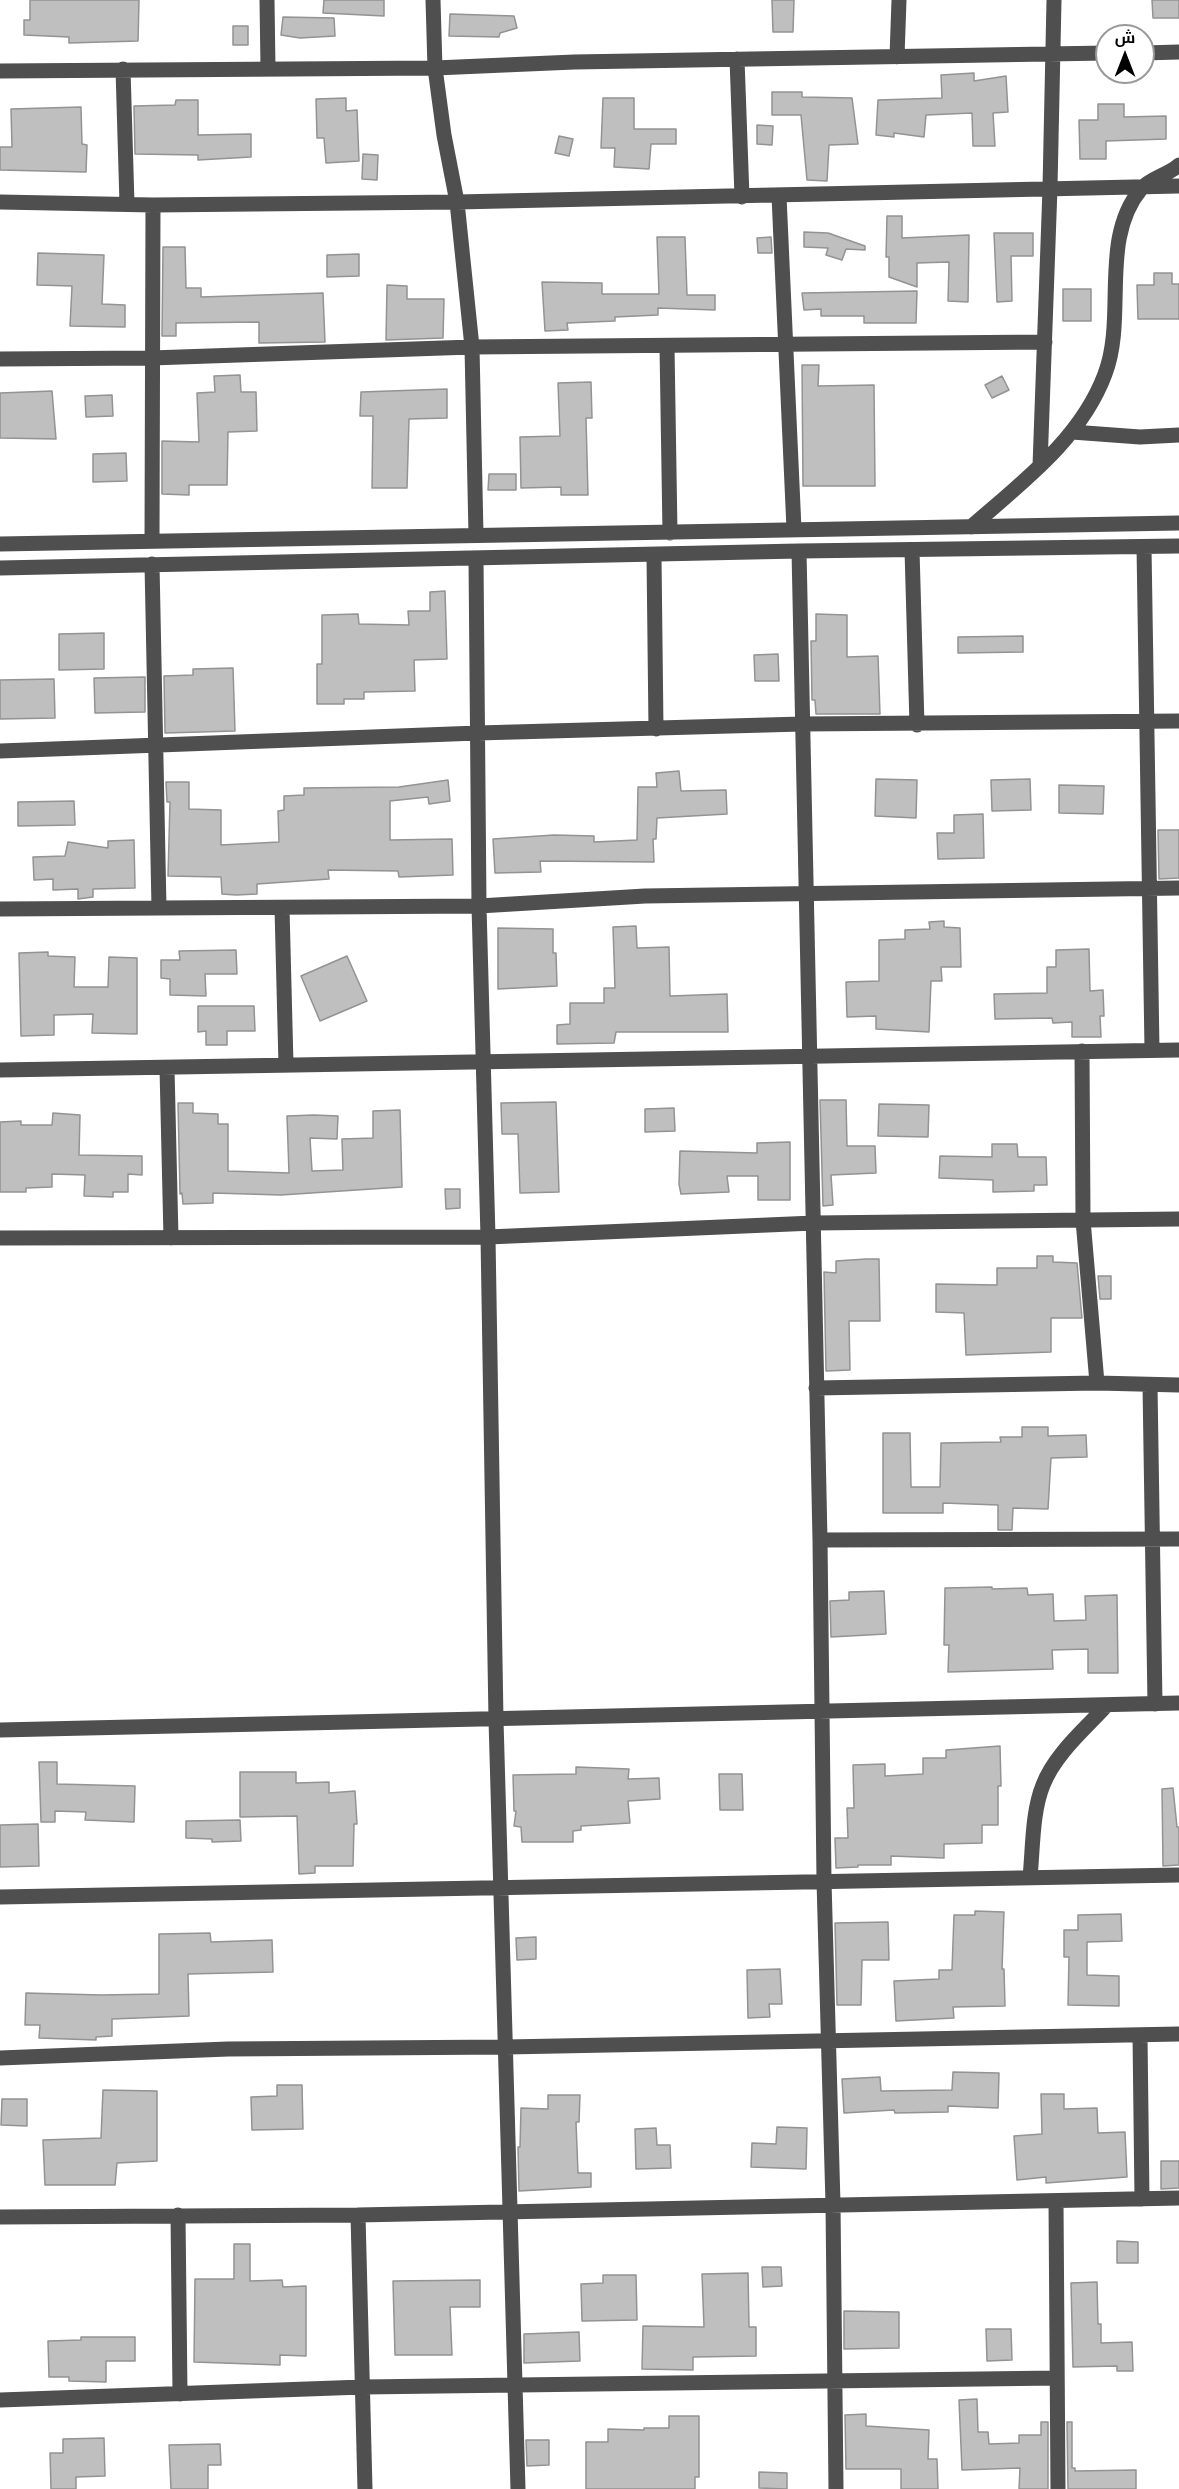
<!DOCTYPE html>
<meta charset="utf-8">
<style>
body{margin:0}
#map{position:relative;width:1179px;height:2489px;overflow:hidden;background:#fff;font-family:Arial,Cairo,sans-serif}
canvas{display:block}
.north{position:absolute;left:1095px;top:24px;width:60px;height:60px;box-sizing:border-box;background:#fff;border:2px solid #999;border-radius:50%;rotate:0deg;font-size:16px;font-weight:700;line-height:24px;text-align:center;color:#000}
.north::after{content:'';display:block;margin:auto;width:21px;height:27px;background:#000;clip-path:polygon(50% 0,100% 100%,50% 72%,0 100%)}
</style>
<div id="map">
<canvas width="1179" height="2489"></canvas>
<div class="north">ش</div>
</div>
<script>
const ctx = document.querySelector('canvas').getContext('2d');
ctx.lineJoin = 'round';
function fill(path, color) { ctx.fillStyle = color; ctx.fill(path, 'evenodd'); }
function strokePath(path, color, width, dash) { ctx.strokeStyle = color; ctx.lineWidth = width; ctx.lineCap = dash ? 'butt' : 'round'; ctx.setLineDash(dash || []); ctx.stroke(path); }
const building = new Path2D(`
 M 30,0 L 139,0 L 138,41 L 69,43 L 69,37 L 24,35 L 24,20 L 30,20 Z
 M 324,0 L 384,0 L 384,16 L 323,13 Z
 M 772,0 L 794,0 L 793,32 L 773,32 Z
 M 1152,0 L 1179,0 L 1179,18 L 1153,18 Z
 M 450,14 L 514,16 L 517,28 L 500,33 L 499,37 L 449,36 Z
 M 283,17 L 334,18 L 335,36 L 300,38 L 281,35 Z
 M 233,26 L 248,26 L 248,45 L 233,45 Z
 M 974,73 L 974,81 L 1006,76 L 1008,112 L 993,113 L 995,146 L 973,146 L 972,113 L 926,115 L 924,137 L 894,133 L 894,137 L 876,135 L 878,100 L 942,98 L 941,75 Z
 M 772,92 L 802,92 L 802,97 L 852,98 L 858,144 L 829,145 L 827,181 L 807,180 L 801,115 L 772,115 Z
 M 346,98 L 346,111 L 357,110 L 359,161 L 326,163 L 324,138 L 317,138 L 316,99 Z
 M 603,98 L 634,98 L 634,129 L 676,129 L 676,144 L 651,144 L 649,169 L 614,167 L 615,148 L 601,148 Z
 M 176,100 L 198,100 L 198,135 L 251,134 L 251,157 L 198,160 L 198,155 L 135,154 L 134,106 L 175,105 Z
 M 1098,104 L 1124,104 L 1124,117 L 1166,116 L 1166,139 L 1106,141 L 1106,159 L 1080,159 L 1079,120 L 1098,120 Z
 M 81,107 L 82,144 L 87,145 L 86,172 L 0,170 L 0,147 L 12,147 L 11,109 Z
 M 757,125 L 773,126 L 772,145 L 757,144 Z
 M 559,136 L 573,139 L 569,156 L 555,153 Z
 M 363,154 L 378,155 L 377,180 L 362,179 Z
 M 887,216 L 902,216 L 902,238 L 969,235 L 968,302 L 948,301 L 949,262 L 917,263 L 917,287 L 889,277 L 889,257 L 886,257 Z
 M 804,232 L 828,233 L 865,246 L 865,250 L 846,249 L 842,260 L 826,255 L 828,248 L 804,247 Z
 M 994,233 L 1033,233 L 1033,256 L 1011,256 L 1012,301 L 997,302 Z
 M 657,237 L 685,237 L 687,295 L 715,295 L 715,310 L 658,308 L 658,315 L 615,317 L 615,321 L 567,323 L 568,330 L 545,331 L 542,282 L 602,283 L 602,294 L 659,294 Z
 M 771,237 L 772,253 L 758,253 L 757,238 Z
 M 163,247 L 185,247 L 186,288 L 201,288 L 201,297 L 323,293 L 325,342 L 259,343 L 259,322 L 176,323 L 176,336 L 162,336 Z
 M 38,253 L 104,255 L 102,304 L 125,305 L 125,327 L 70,326 L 72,286 L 37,285 Z
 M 359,254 L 359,276 L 327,277 L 327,255 Z
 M 1154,273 L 1172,273 L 1172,284 L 1179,284 L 1179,319 L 1138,319 L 1137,285 L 1154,285 Z
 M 387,285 L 407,286 L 407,299 L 444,299 L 443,338 L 386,340 Z
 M 1063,289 L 1091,289 L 1091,321 L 1063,321 Z
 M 917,291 L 916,323 L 864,323 L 864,316 L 821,316 L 821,309 L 804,310 L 802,293 Z
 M 802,365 L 819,365 L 818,386 L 874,385 L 875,486 L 803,486 Z
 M 240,375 L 241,392 L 256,392 L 257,431 L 228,432 L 227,485 L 189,485 L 189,495 L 162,494 L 162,441 L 199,442 L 197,393 L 215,392 L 214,376 Z
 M 1002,376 L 1009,390 L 992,398 L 985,385 Z
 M 591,382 L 592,418 L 586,418 L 588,495 L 561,495 L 561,487 L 521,488 L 520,437 L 560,436 L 558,383 Z
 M 447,389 L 447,418 L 409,419 L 407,488 L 372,488 L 373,416 L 360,416 L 361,392 Z
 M 52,391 L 56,439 L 0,438 L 0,393 Z
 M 112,395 L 113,416 L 86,417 L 85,396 Z
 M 126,453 L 127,481 L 93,482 L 93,454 Z
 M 489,474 L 516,474 L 516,490 L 488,490 Z
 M 445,591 L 447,659 L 414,660 L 415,691 L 364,692 L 364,699 L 344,699 L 344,704 L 317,704 L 317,664 L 322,664 L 322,615 L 358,614 L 359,624 L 409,625 L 408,611 L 430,611 L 430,592 Z
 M 816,614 L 847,615 L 847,657 L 878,656 L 880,714 L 816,714 L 815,700 L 812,700 L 811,641 L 816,641 Z
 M 104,633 L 104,669 L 59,670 L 59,634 Z
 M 1023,636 L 1023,652 L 958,653 L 958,637 Z
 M 778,654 L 779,681 L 755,681 L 754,655 Z
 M 233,668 L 235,731 L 165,733 L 164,676 L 193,675 L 193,669 Z
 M 145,677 L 145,712 L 95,713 L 94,678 Z
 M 54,679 L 55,718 L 0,719 L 0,680 Z
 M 679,771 L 681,791 L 726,790 L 727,814 L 657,818 L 656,839 L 653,839 L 654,862 L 540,861 L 541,872 L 495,873 L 493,839 L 554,835 L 594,836 L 594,842 L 637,840 L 638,787 L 657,787 L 656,773 Z
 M 876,779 L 917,780 L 916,818 L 875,816 Z
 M 1030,779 L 1031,810 L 992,811 L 991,780 Z
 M 448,780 L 450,801 L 429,804 L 428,797 L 390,801 L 390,840 L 452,839 L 453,875 L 399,877 L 398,871 L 328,870 L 329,879 L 257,884 L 257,894 L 236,895 L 222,894 L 221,877 L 168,876 L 170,802 L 167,802 L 166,782 L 189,782 L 189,809 L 221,810 L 221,845 L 279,842 L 278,811 L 284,810 L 284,796 L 304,795 L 304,788 L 399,787 Z
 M 1059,785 L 1104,786 L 1103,814 L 1059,813 Z
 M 74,801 L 75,825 L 18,826 L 18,802 Z
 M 983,814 L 984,858 L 938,859 L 937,833 L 954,833 L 954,815 Z
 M 1158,830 L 1179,830 L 1179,878 L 1159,879 Z
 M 134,840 L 135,888 L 93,889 L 93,897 L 78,899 L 78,889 L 53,890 L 53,879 L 34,880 L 33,857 L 65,856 L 68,842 L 108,848 L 108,841 Z
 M 944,921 L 944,927 L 960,928 L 961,967 L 941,967 L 942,981 L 931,981 L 929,1032 L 876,1029 L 876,1016 L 847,1017 L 846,982 L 879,981 L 879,940 L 905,939 L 905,930 L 930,929 L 929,922 Z
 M 636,926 L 637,948 L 669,947 L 670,996 L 727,994 L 728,1032 L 616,1032 L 614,1043 L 557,1044 L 557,1025 L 570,1024 L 570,1003 L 604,1003 L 604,988 L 615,988 L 613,927 Z
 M 498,928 L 553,929 L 553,953 L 556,953 L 557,986 L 498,989 Z
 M 1089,949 L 1090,991 L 1103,990 L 1104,1016 L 1100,1016 L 1101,1037 L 1072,1037 L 1072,1022 L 1053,1023 L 1052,1018 L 995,1019 L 994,994 L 1047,993 L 1047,967 L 1056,967 L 1056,950 Z
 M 236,950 L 237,974 L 205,974 L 206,996 L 170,995 L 170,979 L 161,978 L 161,960 L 180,960 L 179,951 Z
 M 48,952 L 48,956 L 75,957 L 74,987 L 108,987 L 109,957 L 137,958 L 137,1034 L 92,1033 L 93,1014 L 54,1015 L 54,1035 L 21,1036 L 19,953 Z
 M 347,956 L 367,1001 L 320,1021 L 301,976 Z
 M 198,1006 L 254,1006 L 255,1031 L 227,1031 L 227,1045 L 206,1045 L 206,1031 L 198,1032 Z
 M 820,1100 L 846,1100 L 847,1146 L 875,1146 L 876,1173 L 831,1175 L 833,1205 L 823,1206 Z
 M 556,1102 L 559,1192 L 520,1193 L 518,1134 L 502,1134 L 501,1103 Z
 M 178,1103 L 193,1103 L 193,1113 L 218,1114 L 218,1124 L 228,1124 L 228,1171 L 289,1173 L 287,1116 L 314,1115 L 338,1116 L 337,1139 L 310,1138 L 312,1171 L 343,1170 L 342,1139 L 373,1138 L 373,1111 L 400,1110 L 402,1187 L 281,1195 L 213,1193 L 213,1203 L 183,1204 L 182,1193 L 180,1194 Z
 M 879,1104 L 929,1105 L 928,1137 L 878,1136 Z
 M 674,1108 L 675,1131 L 645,1132 L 645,1109 Z
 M 53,1113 L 80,1115 L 79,1155 L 142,1156 L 142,1175 L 128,1174 L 128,1192 L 113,1192 L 113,1197 L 84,1196 L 85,1175 L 52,1174 L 52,1187 L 26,1188 L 26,1192 L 0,1192 L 0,1122 L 21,1121 L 21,1125 L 52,1125 Z
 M 790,1142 L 790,1200 L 758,1200 L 758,1176 L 727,1176 L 729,1192 L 681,1194 L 679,1184 L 680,1151 L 757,1153 L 757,1143 Z
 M 992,1144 L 1017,1144 L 1018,1157 L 1046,1157 L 1047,1185 L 1034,1185 L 1034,1191 L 993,1192 L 993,1180 L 939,1178 L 940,1156 L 992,1157 Z
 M 445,1189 L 460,1189 L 460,1208 L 446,1209 Z
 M 1037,1256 L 1053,1256 L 1053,1262 L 1077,1263 L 1082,1318 L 1051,1318 L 1051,1352 L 966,1355 L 964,1313 L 936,1312 L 936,1284 L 997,1285 L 997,1268 L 1037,1268 Z
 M 866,1259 L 879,1259 L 880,1321 L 849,1321 L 850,1370 L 826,1371 L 824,1272 L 836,1273 L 836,1261 Z
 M 1098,1276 L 1111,1276 L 1111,1299 L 1100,1299 Z
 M 1022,1427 L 1048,1427 L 1048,1436 L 1086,1435 L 1087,1457 L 1051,1458 L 1048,1509 L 1013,1508 L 1012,1530 L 998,1530 L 998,1505 L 943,1503 L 943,1513 L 883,1513 L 883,1433 L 910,1433 L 911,1487 L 940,1487 L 941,1443 L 1001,1442 L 1000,1437 L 1022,1437 Z
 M 992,1587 L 992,1589 L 1027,1588 L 1028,1595 L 1053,1594 L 1054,1621 L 1086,1620 L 1085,1596 L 1117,1595 L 1118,1673 L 1088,1673 L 1088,1649 L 1052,1650 L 1053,1669 L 948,1672 L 949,1645 L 944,1645 L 945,1588 Z
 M 884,1591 L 886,1634 L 831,1637 L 830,1601 L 849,1600 L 849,1592 Z
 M 1000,1746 L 1001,1786 L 998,1786 L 998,1825 L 982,1825 L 982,1843 L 944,1844 L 944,1858 L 891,1856 L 891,1865 L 858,1865 L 858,1867 L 836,1868 L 835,1838 L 848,1838 L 847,1808 L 854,1808 L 853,1765 L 885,1764 L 885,1776 L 923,1774 L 923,1758 L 946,1758 L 946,1750 Z
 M 39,1762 L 57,1762 L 57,1784 L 135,1786 L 134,1822 L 85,1820 L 86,1812 L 55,1811 L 55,1822 L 41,1822 Z
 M 576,1767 L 629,1769 L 628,1779 L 659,1778 L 660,1799 L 628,1801 L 630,1823 L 581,1826 L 581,1830 L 573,1831 L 573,1842 L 522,1842 L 521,1827 L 514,1826 L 516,1811 L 514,1811 L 513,1775 L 576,1774 Z
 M 240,1772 L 296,1772 L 296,1783 L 329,1782 L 329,1793 L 355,1791 L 357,1824 L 354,1824 L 353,1866 L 315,1866 L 315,1873 L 299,1874 L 297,1816 L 240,1817 Z
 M 719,1774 L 742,1774 L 743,1810 L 720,1810 Z
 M 1173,1788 L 1177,1827 L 1179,1827 L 1179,1865 L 1163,1866 L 1162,1789 Z
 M 240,1820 L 241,1841 L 212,1842 L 212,1839 L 186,1838 L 186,1821 Z
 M 38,1824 L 39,1866 L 0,1867 L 0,1825 Z
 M 975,1911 L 1004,1912 L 1002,1969 L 1004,1969 L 1005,2006 L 953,2007 L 954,2018 L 896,2021 L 894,1981 L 939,1979 L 939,1970 L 952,1970 L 954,1915 L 975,1915 Z
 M 1121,1914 L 1122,1941 L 1087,1942 L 1087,1975 L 1119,1976 L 1119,2006 L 1068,2005 L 1069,1957 L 1064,1957 L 1064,1930 L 1078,1930 L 1078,1915 Z
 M 888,1922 L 889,1960 L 862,1960 L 861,2005 L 837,2005 L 835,1923 Z
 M 210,1933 L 211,1942 L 272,1940 L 273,1972 L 188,1974 L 189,2016 L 112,2019 L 112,2036 L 96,2037 L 96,2040 L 39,2038 L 40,2025 L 25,2025 L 26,1993 L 101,1995 L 159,1994 L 159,1934 Z
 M 536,1937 L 536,1959 L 517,1960 L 516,1938 Z
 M 780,1969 L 782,2004 L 769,2004 L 770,2017 L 748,2018 L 747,1970 Z
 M 953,2072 L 999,2073 L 998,2108 L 948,2106 L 948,2112 L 895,2113 L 894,2110 L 844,2113 L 842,2079 L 880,2077 L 881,2091 L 952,2090 Z
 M 277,2085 L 302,2085 L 303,2129 L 252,2130 L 251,2097 L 277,2096 Z
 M 103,2090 L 157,2091 L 157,2161 L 117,2163 L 115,2185 L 45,2185 L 43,2140 L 101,2138 Z
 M 1041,2094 L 1064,2094 L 1064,2109 L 1097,2108 L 1098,2133 L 1125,2132 L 1127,2177 L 1046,2183 L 1046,2177 L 1017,2180 L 1014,2136 L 1042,2134 Z
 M 548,2095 L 580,2095 L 579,2122 L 576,2122 L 578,2173 L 591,2173 L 591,2187 L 519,2191 L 518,2147 L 520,2147 L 521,2108 L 548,2109 Z
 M 2,2099 L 27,2099 L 27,2126 L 1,2125 Z
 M 777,2127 L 807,2128 L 806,2169 L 751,2167 L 752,2143 L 776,2144 Z
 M 656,2128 L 657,2145 L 670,2145 L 671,2168 L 636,2169 L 635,2129 Z
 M 1161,2161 L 1179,2161 L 1179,2188 L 1161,2189 Z
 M 1117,2241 L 1138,2242 L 1138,2263 L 1117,2263 Z
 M 234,2244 L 250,2244 L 250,2281 L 282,2280 L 283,2287 L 306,2286 L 306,2356 L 280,2355 L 280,2365 L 194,2362 L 195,2279 L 234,2279 Z
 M 762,2267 L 781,2267 L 782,2286 L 763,2287 Z
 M 748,2273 L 749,2327 L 756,2327 L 756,2356 L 693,2357 L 693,2370 L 642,2369 L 643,2326 L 704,2327 L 702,2274 Z
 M 603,2275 L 636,2275 L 637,2320 L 582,2321 L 581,2284 L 603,2283 Z
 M 480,2280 L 480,2307 L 450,2307 L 452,2355 L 395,2355 L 393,2281 Z
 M 1097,2282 L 1098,2324 L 1101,2324 L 1101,2343 L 1132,2342 L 1133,2371 L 1117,2371 L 1117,2366 L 1073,2367 L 1071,2283 Z
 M 844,2311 L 899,2312 L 899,2348 L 844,2349 Z
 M 986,2329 L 1011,2329 L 1012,2360 L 987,2361 Z
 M 579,2332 L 580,2361 L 524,2363 L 524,2334 Z
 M 81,2337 L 135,2337 L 135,2361 L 106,2361 L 106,2382 L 69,2381 L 69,2377 L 49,2377 L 48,2341 L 81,2340 Z
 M 977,2399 L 978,2432 L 988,2432 L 989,2444 L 1019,2443 L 1019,2435 L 1041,2435 L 1041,2422 L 1048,2422 L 1048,2489 L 1019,2489 L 1020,2468 L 962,2470 L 959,2400 Z
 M 866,2414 L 866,2426 L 929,2430 L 928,2459 L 937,2459 L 938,2489 L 901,2489 L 901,2469 L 846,2469 L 845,2415 Z
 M 669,2416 L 699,2416 L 699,2477 L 695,2477 L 695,2489 L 586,2489 L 586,2442 L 608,2442 L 608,2429 L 644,2430 L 644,2428 L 669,2428 Z
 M 1067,2422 L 1072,2422 L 1072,2468 L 1075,2468 L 1075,2471 L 1136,2470 L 1136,2489 L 1068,2489 Z
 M 104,2438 L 105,2476 L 76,2477 L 76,2489 L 51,2489 L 50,2453 L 63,2453 L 63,2439 Z
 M 526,2440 L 549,2440 L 549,2465 L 527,2466 Z
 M 220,2444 L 221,2465 L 208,2465 L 208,2489 L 171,2489 L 169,2445 Z
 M 759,2472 L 787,2473 L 787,2489 L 759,2488 Z`);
fill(building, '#bfbfbf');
strokePath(building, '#939393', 1.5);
strokePath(new Path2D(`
 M 267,0 L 268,68
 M 433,0 L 435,68 L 444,135 L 457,202 L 472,347 L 476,535
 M 1143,53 L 1179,52
 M 897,57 L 899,0
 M 737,59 L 742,197
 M 123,69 L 127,204
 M 0,71 L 435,68 L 574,62 L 1107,53
 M 779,196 L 794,529
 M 0,202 L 153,205 L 457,202 L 1179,186
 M 667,346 L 670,533
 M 0,359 L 151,358 L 472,347 L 1045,342
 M 1072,432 L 1140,437 L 1179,435
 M 1040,466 L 1050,188 L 1054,0
 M 971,527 C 1021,483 1081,439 1105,374 C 1127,317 1099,239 1141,189 C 1150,178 1168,175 1179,165
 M 152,541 L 153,205
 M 0,544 L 1179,523
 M 1144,547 L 1152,1050
 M 912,550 L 917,725
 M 799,551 L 820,1540 L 824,1881 L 833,2204 L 836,2489
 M 654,556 L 656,729
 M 476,558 L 479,906 L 488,1237 L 496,1720 L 518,2489
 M 152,564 L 159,908
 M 0,568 L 799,551 L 1179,546
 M 0,751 L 478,733 L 802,724 L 1179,721
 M 282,908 L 286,1065
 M 0,909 L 479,906 L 645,896 L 1179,888
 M 1082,1051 L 1083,1220 L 1097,1383
 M 167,1068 L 171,1238
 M 0,1070 L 1179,1050
 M 0,1238 L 488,1237 L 814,1223 L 1179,1219
 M 1150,1385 L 1155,1704
 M 816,1388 L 1097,1383 L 1179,1385
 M 820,1540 L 1179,1539
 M 0,1730 L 1179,1703
 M 1030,1877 C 1033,1848 1032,1812 1043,1785 C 1055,1754 1085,1729 1107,1705
 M 0,1897 L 1179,1875
 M 1140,2035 L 1142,2199
 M 0,2058 L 228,2049 L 506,2047 L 1179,2034
 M 1056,2201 L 1058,2489
 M 178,2215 L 180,2394
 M 358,2215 L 365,2489
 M 0,2217 L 358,2215 L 1179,2198
 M 0,2400 L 363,2387 L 1057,2378`), '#4f4f4f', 15);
</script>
